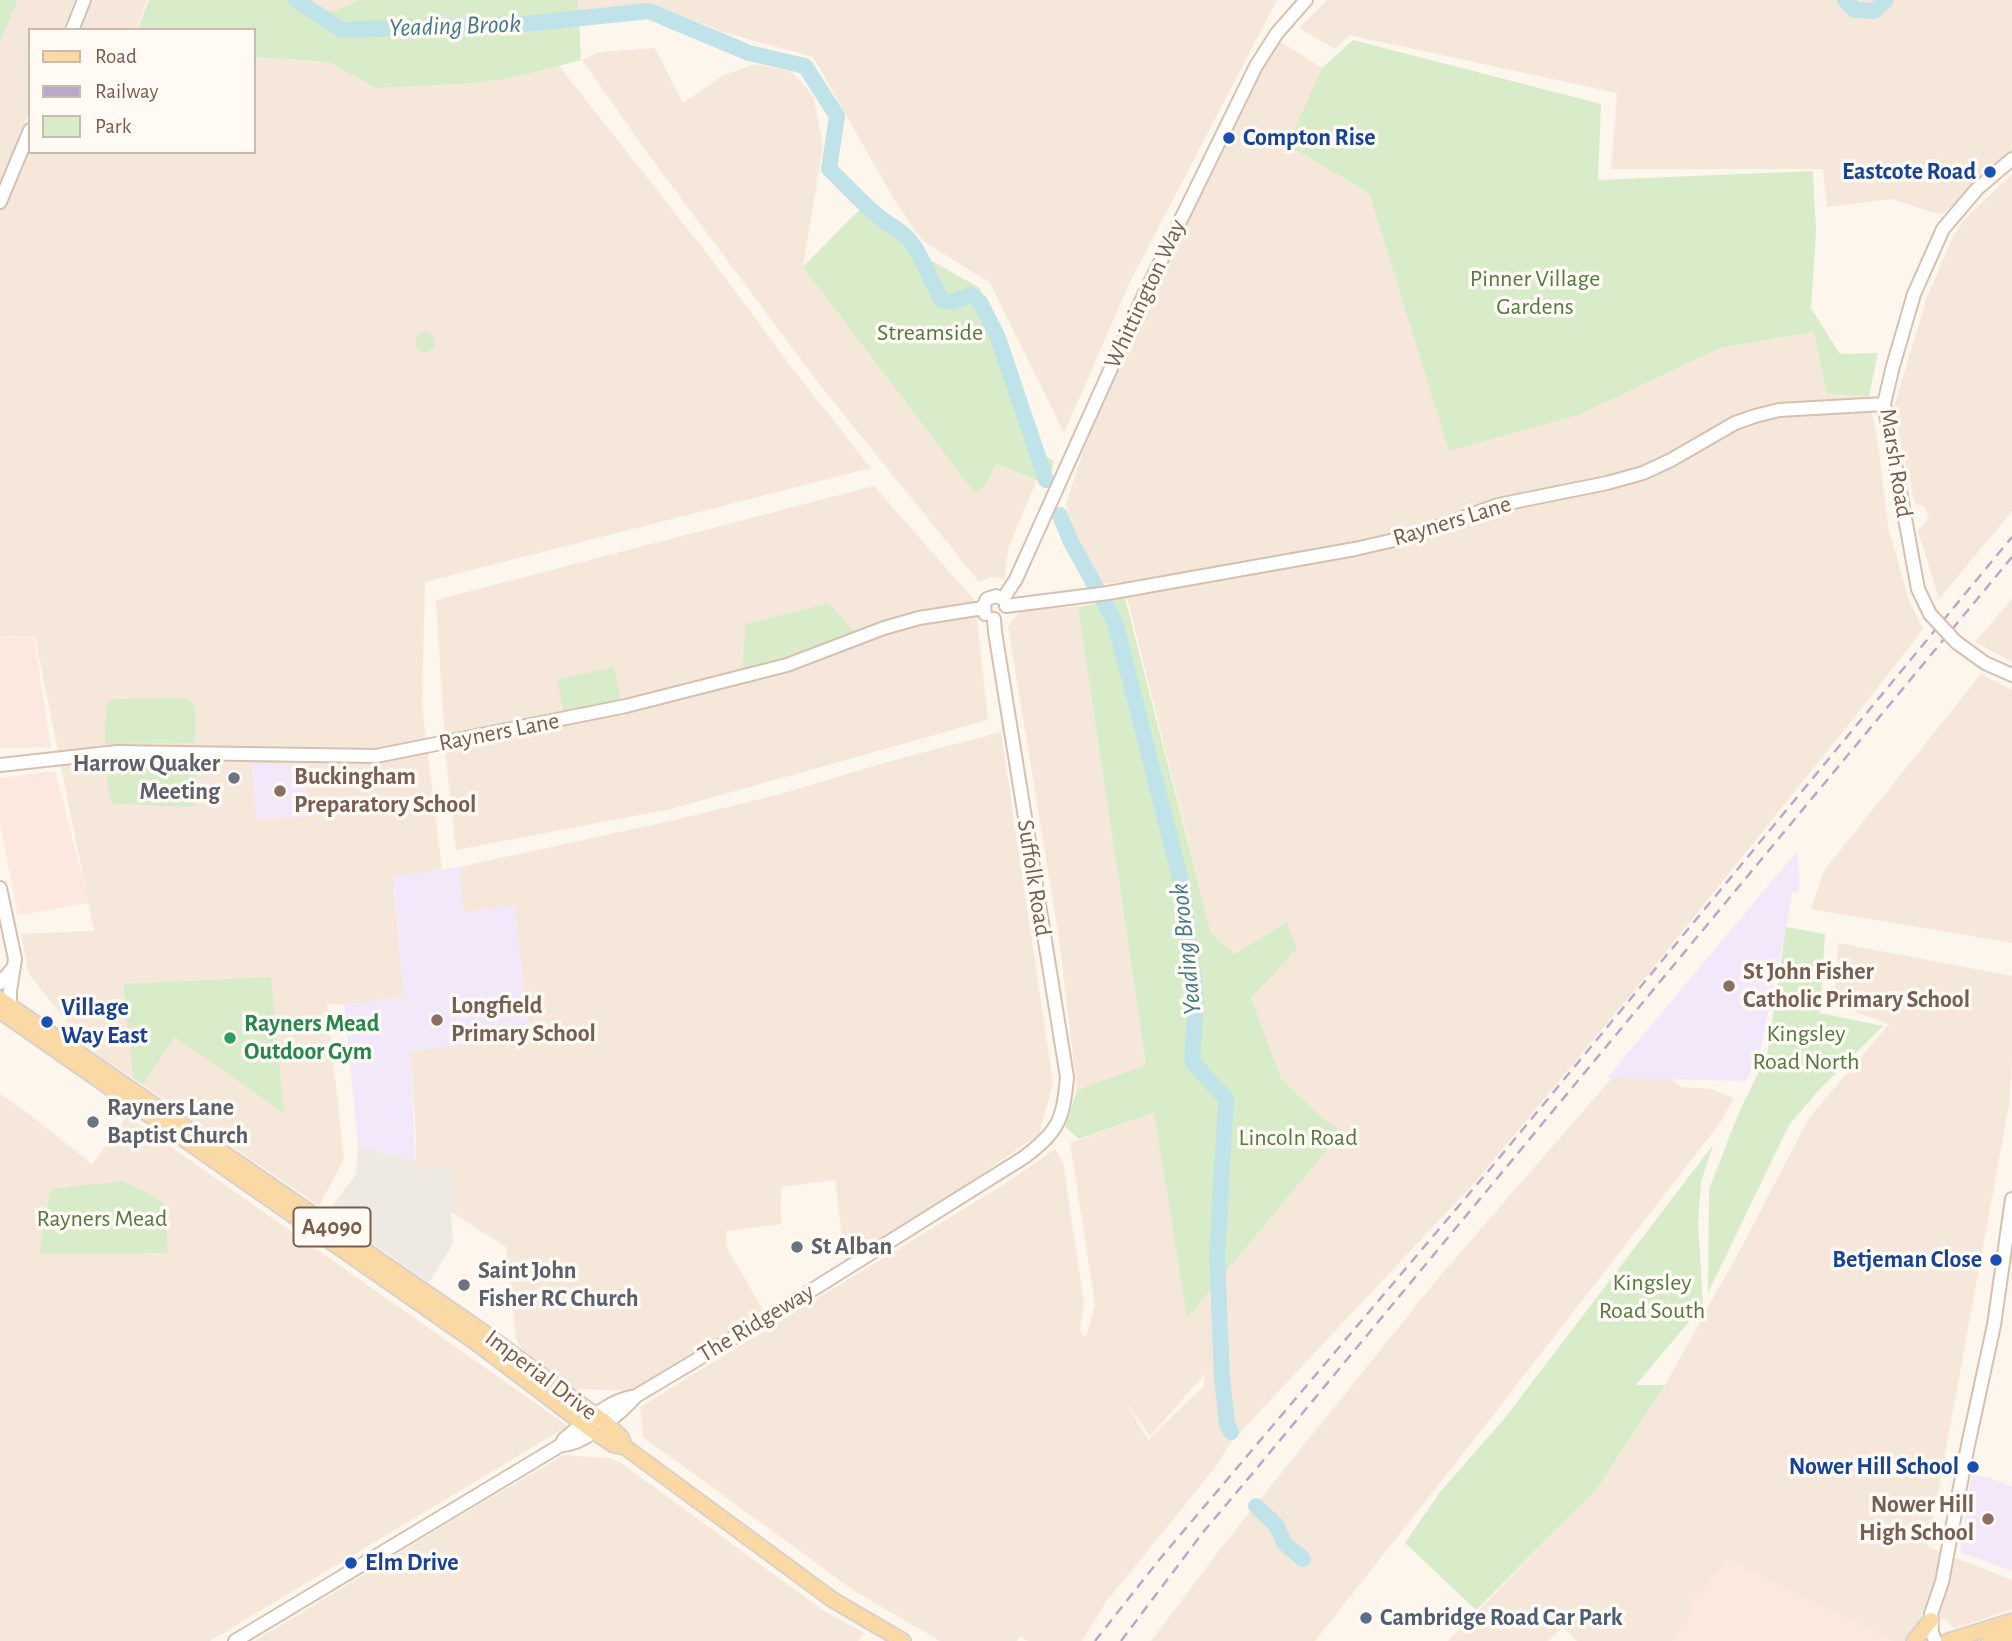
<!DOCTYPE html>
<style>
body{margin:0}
#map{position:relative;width:2012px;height:1641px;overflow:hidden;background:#fdf6ec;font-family:"Alegreya Sans",sans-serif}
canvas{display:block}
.legend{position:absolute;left:28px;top:28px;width:228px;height:126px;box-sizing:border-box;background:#fffaf3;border:2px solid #cabbb1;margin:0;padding:9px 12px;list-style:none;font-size:21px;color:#7a5c4d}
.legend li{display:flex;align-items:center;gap:14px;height:35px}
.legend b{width:35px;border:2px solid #cabbb1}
</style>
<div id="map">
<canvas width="2012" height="1641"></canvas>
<ul class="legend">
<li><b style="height:9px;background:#fbd9a5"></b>Road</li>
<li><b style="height:9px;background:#b9a8c9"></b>Railway</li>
<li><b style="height:19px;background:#d8ecc9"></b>Park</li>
</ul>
</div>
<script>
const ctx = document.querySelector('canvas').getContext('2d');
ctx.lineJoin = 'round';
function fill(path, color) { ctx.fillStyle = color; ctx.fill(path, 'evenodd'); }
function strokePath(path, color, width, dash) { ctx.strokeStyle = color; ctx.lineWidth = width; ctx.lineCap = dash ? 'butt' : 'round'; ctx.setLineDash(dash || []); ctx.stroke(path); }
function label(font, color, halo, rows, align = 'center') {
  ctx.font = font + ' "Alegreya Sans",sans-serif'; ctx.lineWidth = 7; ctx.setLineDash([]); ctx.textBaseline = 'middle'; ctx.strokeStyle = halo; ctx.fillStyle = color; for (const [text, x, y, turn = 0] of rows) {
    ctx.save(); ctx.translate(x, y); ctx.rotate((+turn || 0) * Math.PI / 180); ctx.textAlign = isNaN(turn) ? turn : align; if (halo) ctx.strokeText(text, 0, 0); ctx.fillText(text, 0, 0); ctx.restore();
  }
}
fill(new Path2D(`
 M 18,0 L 75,0 L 63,30 L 30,30 L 30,109 L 0,184 L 0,43 Z
 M 93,0 L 147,0 L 136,30 L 79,30 Z
 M 309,0 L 359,0 L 329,13 Z
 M 578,0 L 1277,0 L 1130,282 L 1064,433 L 990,283 L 922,240 L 895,201 L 813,57 L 726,33 L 650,4 L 579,10 Z
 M 1327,0 L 2012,0 L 2012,153 L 1941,215 L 1891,199 L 1827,207 L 1823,169 L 1611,169 L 1617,93 L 1349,35 L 1335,49 L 1299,28 Z
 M 1273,37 L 1322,68 L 1287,145 L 1369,193 L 1449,450 L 1579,415 L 1720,348 L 1815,332 L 1827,394 L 1869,396 L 1878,444 L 1889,531 L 1910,603 L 1923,629 L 1858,713 L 1648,974 L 1475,1182 L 1232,1441 L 1214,1469 L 1106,1602 L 1082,1641 L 1028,1641 L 1020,1636 L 1017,1641 L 940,1641 L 856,1592 L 643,1437 L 640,1407 L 1006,1183 L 1055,1149 L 1063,1162 L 1084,1303 L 1080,1330 L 1086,1338 L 1095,1304 L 1070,1143 L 1154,1113 L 1187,1317 L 1341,1133 L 1320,1116 L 1281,1078 L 1251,998 L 1296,949 L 1287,922 L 1233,954 L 1211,933 L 1123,582 L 1099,584 L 1087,566 L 1066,504 L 1099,402 ZM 1204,1375 L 1204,1386 L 1148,1440 L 1123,1398 L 1150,1436 Z
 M 655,48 L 683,103 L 724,75 L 755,64 L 790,71 L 813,95 L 823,145 L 803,267 L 974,493 L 986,485 L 996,464 L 1037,480 L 1009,546 L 1004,579 L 991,577 L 979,582 L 820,385 L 651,158 L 582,60 L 599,52 Z
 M 254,57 L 328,62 L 376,88 L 521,76 L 559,66 L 709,256 L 792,368 L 871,468 L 425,582 L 422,706 L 442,869 L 393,878 L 404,997 L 344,1005 L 327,1003 L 344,1159 L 319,1206 L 87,1047 L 29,974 L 21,934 L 94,931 L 35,637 L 0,636 L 0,211 L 30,137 L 30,152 L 254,152 Z
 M 2012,174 L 2012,511 L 1939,599 L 1918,531 L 1929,517 L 1924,506 L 1915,504 L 1893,410 L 1927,297 L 1952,239 L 1962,222 Z
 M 874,486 L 975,601 L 988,720 L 671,809 L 456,850 L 446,759 L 436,600 Z
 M 2012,599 L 2012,662 L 1975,642 Z
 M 1078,607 L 1146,1066 L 1077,1090 L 1059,939 L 1008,626 L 1022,608 Z
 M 1981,674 L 2012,690 L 2012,943 L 1811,909 L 1823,872 Z
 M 1001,732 L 1053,1083 L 1039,1134 L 968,1184 L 845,1262 L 835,1180 L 781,1187 L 781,1224 L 726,1231 L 727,1248 L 763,1310 L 634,1391 L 572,1389 L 521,1348 L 516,1339 L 506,1247 L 451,1212 L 415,1171 L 416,1142 L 411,1051 L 530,1035 L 514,906 L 464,913 L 459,867 L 666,822 L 777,795 L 887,762 Z
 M 1838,943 L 2012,976 L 2012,1062 L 2009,1105 L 1928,1547 L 2012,1580 L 2012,1609 L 1954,1629 L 1946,1619 L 1922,1622 L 1906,1641 L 1892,1641 L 1727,1560 L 1694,1601 L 1689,1618 L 1672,1641 L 1577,1641 L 1563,1627 L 1548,1641 L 1448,1641 L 1597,1489 L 1665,1385 L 1741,1248 L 1809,1118 L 1889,1024 L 1834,1004 Z
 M 1638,1048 L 1681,1087 L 1711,1089 L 1734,1098 L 1720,1123 L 1462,1455 L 1315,1641 L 1151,1641 L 1221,1548 L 1439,1277 Z
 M 0,1094 L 28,1113 L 92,1164 L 127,1116 L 568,1426 L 210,1641 L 0,1641 Z
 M 564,1455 L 610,1458 L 621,1463 L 824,1611 L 864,1633 L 858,1641 L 255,1641 L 476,1506 Z`), '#f5e8da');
fill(new Path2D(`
 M 0,637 L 34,638 L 51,747 L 0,748 Z
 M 55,771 L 89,903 L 18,915 L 0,823 L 0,778 Z
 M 1727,1560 L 1750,1571 L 1892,1641 L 1672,1641 L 1689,1618 L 1694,1601 Z`), '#fde8e0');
fill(new Path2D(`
 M 358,1146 L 415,1160 L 416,1171 L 451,1166 L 457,1208 L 451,1212 L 453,1244 L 429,1283 L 328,1212 L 356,1174 Z`), '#efe9e4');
fill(new Path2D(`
 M 251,764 L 304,765 L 309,817 L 257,819 Z
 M 1797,851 L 1800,881 L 1798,893 L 1792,892 L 1788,919 L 1760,1052 L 1746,1081 L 1607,1078 Z
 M 459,867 L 464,912 L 514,905 L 530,1036 L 411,1051 L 415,1160 L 358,1146 L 344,1005 L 404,997 L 393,877 Z
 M 1972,1474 L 1993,1479 L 2012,1487 L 2012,1571 L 1960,1552 Z`), '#f3e8fa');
fill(new Path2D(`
 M 0,0 L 18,0 L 0,43 Z
 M 149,0 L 309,0 L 329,13 L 359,0 L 578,0 L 581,60 L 521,76 L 476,83 L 376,88 L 328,62 L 254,57 L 254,30 L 137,30 Z
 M 1353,40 L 1601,104 L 1598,180 L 1813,171 L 1816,232 L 1811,308 L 1840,354 L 1878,353 L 1869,396 L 1827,394 L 1814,332 L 1720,348 L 1579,415 L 1449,451 L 1369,193 L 1287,145 L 1322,68 Z
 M 863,206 L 905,246 L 980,288 L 1031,448 L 1054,461 L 1048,488 L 1037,480 L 996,464 L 986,485 L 975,494 L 803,267 Z
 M415 342a10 10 0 1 1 20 0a10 10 0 1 1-20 0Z
 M 1125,598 L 1211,933 L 1234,954 L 1287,922 L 1297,949 L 1251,998 L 1281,1078 L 1320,1116 L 1342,1132 L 1187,1318 L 1154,1113 L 1079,1139 L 1065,1127 L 1077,1090 L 1146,1065 L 1078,607 Z
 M 829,603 L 855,633 L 742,671 L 746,624 Z
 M 614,667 L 621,701 L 564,713 L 557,680 Z
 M 186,698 L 195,706 L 195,743 L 105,744 L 106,711 L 108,702 L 115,699 Z
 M 196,756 L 198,801 L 195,805 L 187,807 L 116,804 L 110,801 L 105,757 Z
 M 1786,927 L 1825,934 L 1820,1013 L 1883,1026 L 1819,1090 L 1789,1125 L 1708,1293 L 1709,1189 L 1740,1110 L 1767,1055 Z
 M 271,977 L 284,1113 L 175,1037 L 143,1084 L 133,1078 L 123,984 Z
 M 1713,1145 L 1701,1182 L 1698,1222 L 1703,1305 L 1636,1385 L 1665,1385 L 1597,1489 L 1476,1610 L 1405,1543 L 1440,1492 L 1504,1419 Z
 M 122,1181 L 146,1192 L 164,1203 L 168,1253 L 39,1254 L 51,1189 Z`), '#d8ecc9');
strokePath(new Path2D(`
 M 296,0 L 342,30 L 524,24 L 649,11 L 749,53 L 805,66 L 837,116 L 829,169 C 846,185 868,210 886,222 C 896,229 903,232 911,242 C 925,260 930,282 942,300 L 951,302 L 971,295 L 980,302 L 998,338 L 1046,480
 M 1845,0 L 1855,10 L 1874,11 L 1886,0
 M 1060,515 L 1070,540 L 1115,622 L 1183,889 L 1196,998 L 1192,1061 L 1226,1099 L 1217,1256 L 1222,1377 L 1227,1424 L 1231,1432
 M 1256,1506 L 1277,1526 L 1284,1543 L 1303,1559`), '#bfe3e8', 16);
const secondary = new Path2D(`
 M 72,30 L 84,0
 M 0,202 L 30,130
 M 1003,599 L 1016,579 L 1144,295 L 1256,66 L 1277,33 L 1306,0
 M 1006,606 L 1108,593 L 1355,549 L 1416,535 L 1498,505 L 1607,483 L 1643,473 L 1671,460 L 1735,423 L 1755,416 L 1779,410 L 1884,404
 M 985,614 L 984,605 L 987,599 L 996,596 L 1003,599
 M 1930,614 L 1918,589 L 1884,404 L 1893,366 L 1914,294 L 1943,229 L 1977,189 L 2012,159
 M 1956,642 L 1985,663 L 2012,675
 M 0,765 L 117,752 L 376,756 L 626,706 L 787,665 L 884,628 L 919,618 L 983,608
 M 0,888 L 15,959 L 10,991 L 10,1006
 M 0,983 L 14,967
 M 561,1445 L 564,1439 C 583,1424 608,1401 632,1397
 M 235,1641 L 561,1445 C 583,1446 622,1412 636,1396 L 780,1310 L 1023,1158 C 1059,1131 1063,1120 1067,1077 L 995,632 L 994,619
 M 1935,1641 L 1932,1632 L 1931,1614 L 1942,1582 L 1968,1445 L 1994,1325 L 2012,1199`);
const primary = new Path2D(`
 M 0,999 L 486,1334 L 606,1423 L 621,1437 L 625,1447
 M 0,1011 L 478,1344 L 594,1432 L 614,1445 L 625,1447 L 833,1600 L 903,1641
 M 1914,1641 L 1931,1620
 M 1948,1641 L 2012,1621
 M 1989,1641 L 2012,1633`);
strokePath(secondary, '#d6c0b0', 16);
strokePath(primary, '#dad1cd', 18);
strokePath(secondary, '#fff', 12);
strokePath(primary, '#fbd9a5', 14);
strokePath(new Path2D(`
 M 1095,1641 L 1159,1560 L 1490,1169 L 2012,537
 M 1121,1641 L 1204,1531 L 1257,1468 L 2012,557`), '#b9a8c9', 2.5, [10, 7]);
const secondaryBridge = new Path2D(`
 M 1930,614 L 1956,642`);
strokePath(secondaryBridge, '#d6c0b0', 16, []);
strokePath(secondaryBridge, '#fff', 12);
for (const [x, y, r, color] of [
 [1229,138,7,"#1a4fb4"],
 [1990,172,7,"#1a4fb4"],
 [234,778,7,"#6b7280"],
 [280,791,7,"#8d6e63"],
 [1729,986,7,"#8d6e63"],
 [437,1020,7,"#8d6e63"],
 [47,1022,7,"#1a4fb4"],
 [230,1038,7,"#2e9e5b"],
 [93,1122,7,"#6b7280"],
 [797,1247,7,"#6b7280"],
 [1996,1260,7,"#1a4fb4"],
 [464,1285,7,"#6b7280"],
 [1973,1467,7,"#1a4fb4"],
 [1988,1519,7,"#8d6e63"],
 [351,1563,7,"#1a4fb4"],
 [1366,1618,7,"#5c6f8a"]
]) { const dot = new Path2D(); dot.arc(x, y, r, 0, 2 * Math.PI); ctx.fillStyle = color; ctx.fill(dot); strokePath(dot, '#fffaf3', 2.5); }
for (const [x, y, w] of [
 [332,1227,77]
]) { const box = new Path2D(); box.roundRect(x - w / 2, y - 19.5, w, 39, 5); ctx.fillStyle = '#fffaf3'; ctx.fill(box); strokePath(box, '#7a5c4d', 2); }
label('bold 23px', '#7a5c4d', null, [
 ["A4090",332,1227]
]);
label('bold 24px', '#164399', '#fffaf3', [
 ["Compton Rise",1243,138],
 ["Eastcote Road",1976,172,"right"],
 ["Village",61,1008],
 ["Way East",61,1036],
 ["Betjeman Close",1982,1260,"right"],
 ["Nower Hill School",1959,1467,"right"],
 ["Elm Drive",365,1563]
], 'left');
label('24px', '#537a41', '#fffaf3', [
 ["Pinner Village",1535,279],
 ["Gardens",1535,307],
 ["Streamside",930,333],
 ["Kingsley",1806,1034],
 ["Road North",1806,1062],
 ["Lincoln Road",1298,1138],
 ["Rayners Mead",102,1219],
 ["Kingsley",1652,1283],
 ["Road South",1652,1311]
]);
label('24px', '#7a5c4d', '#fffaf3', [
 ["Whittington Way",1145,294,-65],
 ["Marsh Road",1896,463,81],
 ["Rayners Lane",1452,521,-17],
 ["Rayners Lane",499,732,-11],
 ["Suffolk Road",1034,878,81],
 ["The Ridgeway",756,1323,-31],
 ["Imperial Drive",541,1375,37]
]);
label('bold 24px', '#5b616d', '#fffaf3', [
 ["Harrow Quaker",220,764,"right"],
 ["Meeting",220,792,"right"],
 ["Rayners Lane",107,1108],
 ["Baptist Church",107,1136],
 ["St Alban",811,1247],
 ["Saint John",478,1271],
 ["Fisher RC Church",478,1299]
], 'left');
label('bold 24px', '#785e54', '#fffaf3', [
 ["Buckingham",294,777],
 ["Preparatory School",294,805],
 ["St John Fisher",1743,972],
 ["Catholic Primary School",1743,1000],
 ["Longfield",451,1006],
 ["Primary School",451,1034],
 ["Nower Hill",1974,1505,"right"],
 ["High School",1974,1533,"right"]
], 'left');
label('bold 24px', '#27864d', '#fffaf3', [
 ["Rayners Mead",244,1024],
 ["Outdoor Gym",244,1052]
], 'left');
label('bold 24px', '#4e5e75', '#fffaf3', [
 ["Cambridge Road Car Park",1380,1618]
], 'left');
label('italic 26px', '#437c86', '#fffaf3', [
 ["Yeading Brook",455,26,-2],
 ["Yeading Brook",1186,949,-96]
]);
</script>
